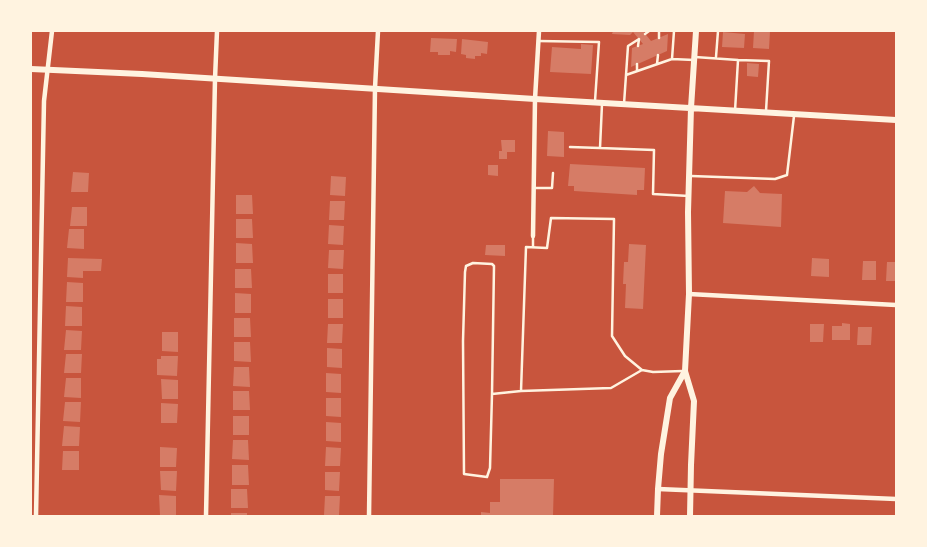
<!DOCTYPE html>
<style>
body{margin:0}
#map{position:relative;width:927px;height:547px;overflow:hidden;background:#c8553d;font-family:"Asap Condensed",sans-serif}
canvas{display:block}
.frame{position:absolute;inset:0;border:32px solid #fff3e0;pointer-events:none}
</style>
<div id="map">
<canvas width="927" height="547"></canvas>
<div class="frame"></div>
</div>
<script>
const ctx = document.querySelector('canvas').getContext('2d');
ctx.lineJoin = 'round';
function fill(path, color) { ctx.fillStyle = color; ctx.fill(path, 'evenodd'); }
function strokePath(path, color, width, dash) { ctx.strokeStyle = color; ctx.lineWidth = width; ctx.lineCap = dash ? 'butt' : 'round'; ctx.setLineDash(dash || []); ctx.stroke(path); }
fill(new Path2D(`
 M 613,31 L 643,31 L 651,41 L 668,34 L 667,51 L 631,67 L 632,48 L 643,44 L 633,32 L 630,35 L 612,34 Z
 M 754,31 L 770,31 L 769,49 L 753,48 Z
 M 723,32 L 745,34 L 744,48 L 722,47 Z
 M 431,38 L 457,39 L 456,52 L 450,51 L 450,55 L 438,55 L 438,52 L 430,52 Z
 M 462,39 L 488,42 L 487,54 L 481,53 L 481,56 L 475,56 L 475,59 L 466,58 L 466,55 L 461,54 Z
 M 581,44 L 593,45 L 591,74 L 550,72 L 552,47 L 581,49 Z
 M 747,63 L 759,64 L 758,77 L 747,76 Z
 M 548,131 L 564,132 L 564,157 L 547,156 Z
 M 501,140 L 515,140 L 515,152 L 507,152 L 507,159 L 499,159 L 499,151 L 502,151 Z
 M 570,164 L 645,168 L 644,190 L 637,190 L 637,195 L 574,191 L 574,186 L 568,186 Z
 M 488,165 L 498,165 L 498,176 L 488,175 Z
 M 73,172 L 89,173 L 88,192 L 71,192 Z
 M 331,176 L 346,177 L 345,196 L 330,195 Z
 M 754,186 L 760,193 L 782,194 L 781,227 L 723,223 L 725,191 L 747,192 Z
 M 236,195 L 252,195 L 253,214 L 236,214 Z
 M 330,201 L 345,201 L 344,220 L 329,220 Z
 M 72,207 L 87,207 L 87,226 L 70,226 Z
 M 236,219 L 252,219 L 253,238 L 236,238 Z
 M 329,225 L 344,226 L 343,245 L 328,244 Z
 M 69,229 L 84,229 L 84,249 L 67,248 Z
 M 236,243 L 252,244 L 253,263 L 236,263 Z
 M 629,244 L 646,245 L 643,309 L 625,308 L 626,284 L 623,284 L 624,262 L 628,262 Z
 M 486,245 L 505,245 L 505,256 L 485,255 Z
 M 329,250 L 344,250 L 343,269 L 328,268 Z
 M 68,258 L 102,259 L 101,271 L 83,271 L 83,278 L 67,277 Z
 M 812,258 L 829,259 L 829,277 L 811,276 Z
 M 863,261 L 876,261 L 876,280 L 862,280 Z
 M 887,262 L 896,262 L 896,281 L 886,281 Z
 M 235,269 L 251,269 L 252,288 L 235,288 Z
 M 328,274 L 343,274 L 343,293 L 328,293 Z
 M 67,282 L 83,283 L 83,302 L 66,302 Z
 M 235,293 L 251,294 L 251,313 L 235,313 Z
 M 328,299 L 343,299 L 343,318 L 328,318 Z
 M 66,306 L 82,307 L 82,326 L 65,326 Z
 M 234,318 L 250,318 L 251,337 L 234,337 Z
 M 842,323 L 850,324 L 850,340 L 832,340 L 832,326 L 842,326 Z
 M 328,324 L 343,324 L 342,343 L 327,343 Z
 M 810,324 L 824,324 L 823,342 L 810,342 Z
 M 858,327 L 872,327 L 871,345 L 857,345 Z
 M 66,330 L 82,331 L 81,350 L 64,350 Z
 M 162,332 L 178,332 L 178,352 L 162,351 Z
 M 234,342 L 250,342 L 251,362 L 234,361 Z
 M 327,348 L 342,349 L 342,368 L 327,367 Z
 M 66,354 L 82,354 L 81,373 L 64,373 Z
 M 161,356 L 178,356 L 177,376 L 157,375 L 157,359 L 161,359 Z
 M 234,367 L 249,367 L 250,387 L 233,386 Z
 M 326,373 L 341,374 L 341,393 L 326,392 Z
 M 66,378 L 81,378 L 81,398 L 64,397 Z
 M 161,379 L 178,380 L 178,399 L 162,399 Z
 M 233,391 L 249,391 L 250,410 L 233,410 Z
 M 326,398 L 341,398 L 341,417 L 326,416 Z
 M 65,402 L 81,402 L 80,422 L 63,421 Z
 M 161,403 L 178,404 L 177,423 L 161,423 Z
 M 233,416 L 249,416 L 249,435 L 233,435 Z
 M 326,422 L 341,423 L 341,442 L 326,441 Z
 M 64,426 L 80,427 L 79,446 L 62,446 Z
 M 233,440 L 248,440 L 249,460 L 232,459 Z
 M 160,447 L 177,448 L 176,467 L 160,467 Z
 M 326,447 L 341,448 L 340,466 L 325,466 Z
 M 63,451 L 79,451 L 79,470 L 62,470 Z
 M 232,465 L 248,465 L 249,485 L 232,485 Z
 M 160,471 L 177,471 L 176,491 L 161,490 Z
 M 325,472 L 340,472 L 339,491 L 325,490 Z
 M 500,479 L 554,479 L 553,516 L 481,516 L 481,512 L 490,513 L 490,502 L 500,502 Z
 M 231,489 L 247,489 L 248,508 L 231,508 Z
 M 159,495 L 176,496 L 176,515 L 160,515 Z
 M 325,496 L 340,496 L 339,515 L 324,515 Z
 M 231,513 L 247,513 L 247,516 L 231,516 Z`), '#d67c66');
strokePath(new Path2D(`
 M 645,34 L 649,31
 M 659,38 L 659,31
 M 538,41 L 599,42 L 595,101
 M 638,46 L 639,39
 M 695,57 L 738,60
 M 716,57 L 718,31
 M 672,59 L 674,31
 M 657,64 L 658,55
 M 637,71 L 637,64
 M 626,75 L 672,59 L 694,60
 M 602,104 L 600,148 L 654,150 L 653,194 L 689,196
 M 624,104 L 628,46 L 639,39
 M 735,111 L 738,60 L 769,61 L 766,111
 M 570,147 L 600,148
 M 691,176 L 775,179 L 787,175 L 794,116
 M 534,188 L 552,188 L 553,173
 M 533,247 L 533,236
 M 642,370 L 611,388 L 521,391 L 526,247 L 547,248 L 551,218 L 614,219 L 612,336 L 625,356 L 642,370 L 653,372 L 683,371
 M 492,394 L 494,266 L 492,264 L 473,263 L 466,266 L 465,272 L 463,341 L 464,474 L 487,477 L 490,468 L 492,394 L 521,391`), '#fff3e0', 2.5);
strokePath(new Path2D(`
 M 533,236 L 535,99 L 539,31
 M 689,294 L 896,305
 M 658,489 L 896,499
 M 36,516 L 44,101 L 52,31
 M 206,516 L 215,79 L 217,31
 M 369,516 L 375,88 L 378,31`), '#fff3e0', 4.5);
strokePath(new Path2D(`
 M 31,69 L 142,74 L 535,99 L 896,120
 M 657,516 L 658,489 L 661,454 L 670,398 L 685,371
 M 690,516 L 691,465 L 694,401 L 685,371 L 689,294 L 688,212 L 691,108 L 696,31`), '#fff3e0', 6);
</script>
